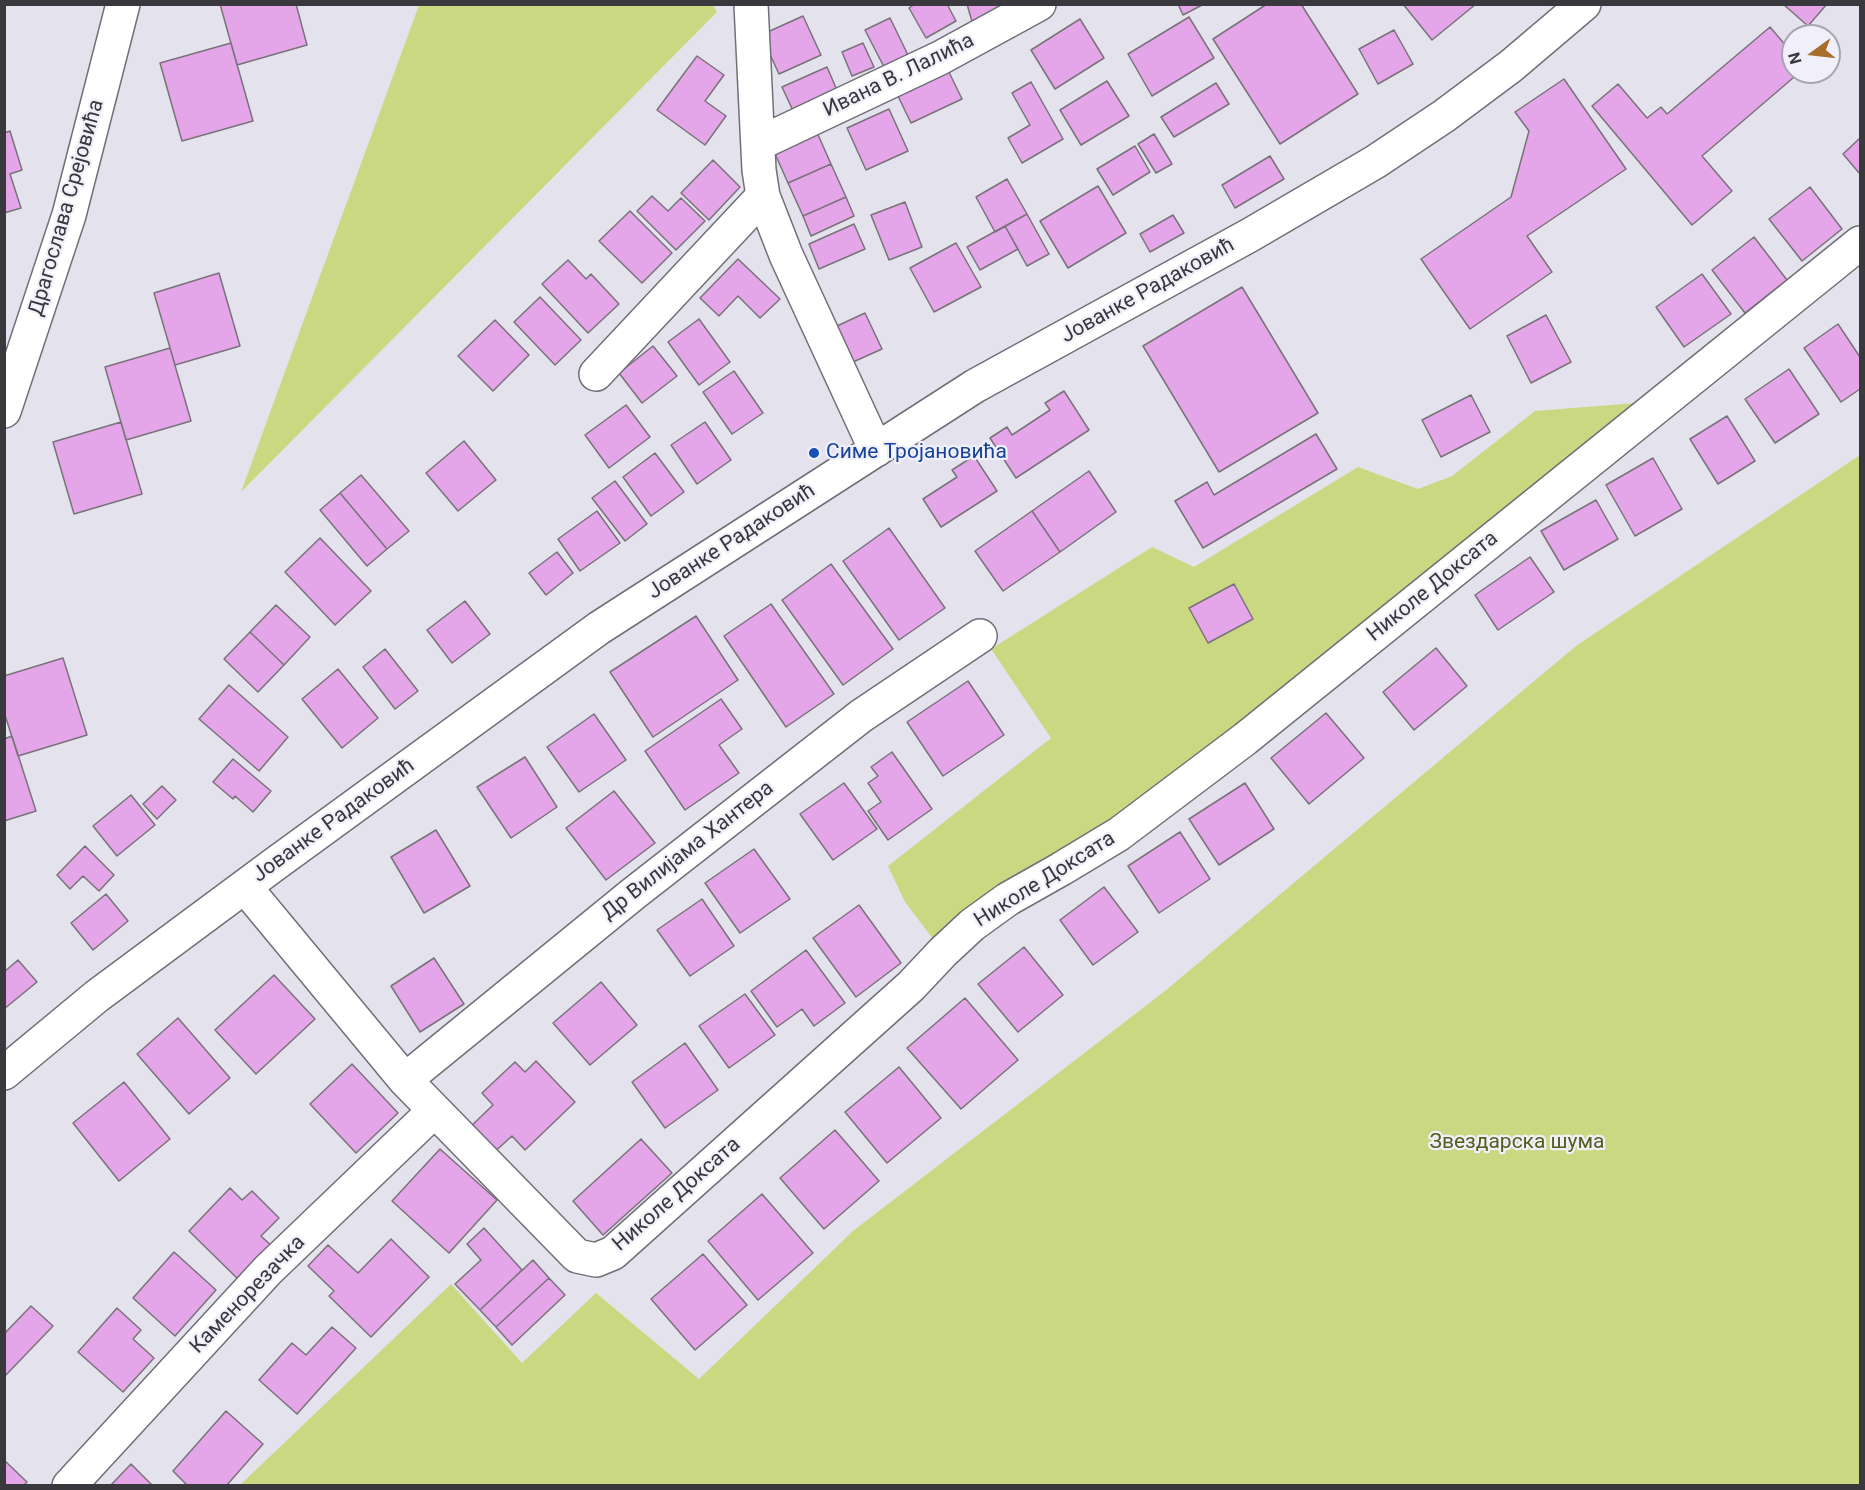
<!DOCTYPE html>
<meta charset="utf-8">
<style>
body{margin:0}
#map{position:relative;width:1865px;height:1490px;overflow:hidden;background:#e4e2ec;font-family:Roboto,sans-serif}
canvas{display:block}
.frame{position:absolute;inset:0;border:6px solid #39383c;pointer-events:none}
.north{position:absolute;left:1781px;top:24px;width:60px;height:60px;box-sizing:border-box;background:#f1f0fa;border:2px solid #a7a6ae;border-radius:50%;rotate:255deg;font-size:16px;font-weight:700;line-height:24px;text-align:center;color:#39383c}
.north::after{content:'';display:block;margin:auto;width:21px;height:27px;background:#a76e2d;clip-path:polygon(50% 0,100% 100%,50% 72%,0 100%)}
</style>
<div id="map">
<canvas width="1865" height="1490"></canvas>
<div class="frame"></div>
<div class="north">N</div>
</div>
<script>
const ctx = document.querySelector('canvas').getContext('2d');
ctx.lineJoin = 'round';
function fill(path, color) { ctx.fillStyle = color; ctx.fill(path, 'evenodd'); }
function strokePath(path, color, width, dash) { ctx.strokeStyle = color; ctx.lineWidth = width; ctx.lineCap = dash ? 'butt' : 'round'; ctx.setLineDash(dash || []); ctx.stroke(path); }
function label(font, color, halo, rows, align = 'center') {
  ctx.font = font + ' Roboto,sans-serif'; ctx.lineWidth = 4.5; ctx.setLineDash([]); ctx.textBaseline = 'middle'; ctx.strokeStyle = halo; ctx.fillStyle = color; for (const [text, x, y, turn = 0] of rows) {
    ctx.save(); ctx.translate(x, y); ctx.rotate((+turn || 0) * Math.PI / 180); ctx.textAlign = isNaN(turn) ? turn : align; if (halo) ctx.strokeText(text, 0, 0); ctx.fillText(text, 0, 0); ctx.restore();
  }
}
fill(new Path2D(`
 M 419,5 L 712,4 L 717,12 L 241,492 Z
 M 1662,401 L 943,952 L 905,902 L 888,866 L 1051,738 L 991,649 L 1152,547 L 1194,567 L 1358,467 L 1418,489 L 1452,476 L 1535,411 Z
 M 1860,455 L 1860,1485 L 240,1485 L 451,1284 L 522,1363 L 596,1293 L 699,1379 L 853,1231 L 1165,991 L 1576,646 Z`), '#cbd882');
const building = new Path2D(`
 M 220,4 L 296,4 L 307,45 L 237,65 Z
 M 915,4 L 947,4 L 956,21 L 926,38 L 909,8 Z
 M 967,4 L 1002,4 L 1005,15 L 973,25 Z
 M 1178,4 L 1204,4 L 1183,15 Z
 M 1267,4 L 1301,4 L 1358,94 L 1280,144 L 1213,39 Z
 M 1403,4 L 1476,4 L 1432,40 Z
 M 1783,4 L 1827,4 L 1808,26 Z
 M 803,16 L 821,55 L 779,74 L 761,35 Z
 M 1189,17 L 1214,58 L 1152,96 L 1128,54 Z
 M 890,18 L 908,55 L 884,67 L 865,30 Z
 M 1080,19 L 1104,58 L 1055,89 L 1031,50 Z
 M 1770,27 L 1793,54 L 1793,72 L 1800,72 L 1702,156 L 1732,191 L 1692,225 L 1592,106 L 1618,84 L 1647,118 L 1661,107 L 1667,114 Z
 M 1394,30 L 1413,64 L 1378,84 L 1359,49 Z
 M 231,43 L 253,121 L 182,141 L 160,63 Z
 M 863,43 L 874,67 L 852,76 L 842,52 Z
 M 697,56 L 724,75 L 705,101 L 726,116 L 705,145 L 657,110 Z
 M 827,67 L 839,95 L 795,115 L 782,87 Z
 M 947,68 L 962,99 L 911,123 L 896,92 Z
 M 1564,79 L 1626,169 L 1527,236 L 1552,272 L 1470,329 L 1421,259 L 1511,197 L 1529,131 L 1515,112 Z
 M 1107,81 L 1129,116 L 1081,145 L 1060,110 Z
 M 1031,82 L 1063,139 L 1022,163 L 1008,138 L 1030,125 L 1012,93 Z
 M 1216,83 L 1229,104 L 1174,137 L 1161,117 Z
 M 889,109 L 908,151 L 866,170 L 847,128 Z
 M 815,128 L 831,164 L 788,183 L 772,147 Z
 M 10,131 L 22,170 L 10,174 L 21,208 L 4,213 L 4,133 Z
 M 1154,134 L 1172,164 L 1156,173 L 1138,144 Z
 M 1860,138 L 1860,174 L 1843,154 Z
 M 1135,146 L 1150,172 L 1113,195 L 1097,169 Z
 M 1270,156 L 1284,179 L 1235,208 L 1222,185 Z
 M 713,160 L 740,187 L 709,220 L 681,193 Z
 M 831,164 L 846,197 L 803,216 L 788,183 Z
 M 1007,179 L 1027,214 L 995,232 L 976,197 Z
 M 1098,186 L 1126,233 L 1068,268 L 1040,221 Z
 M 1810,187 L 1842,229 L 1802,261 L 1769,219 Z
 M 652,196 L 668,211 L 681,198 L 705,221 L 676,250 L 637,211 Z
 M 846,197 L 854,216 L 811,236 L 803,216 Z
 M 905,202 L 922,247 L 889,260 L 871,215 Z
 M 630,211 L 672,253 L 642,283 L 599,241 Z
 M 1027,214 L 1049,254 L 1027,266 L 1005,226 Z
 M 1173,215 L 1184,233 L 1150,252 L 1140,234 Z
 M 854,224 L 865,249 L 819,269 L 809,244 Z
 M 1005,226 L 1018,249 L 980,270 L 967,247 Z
 M 1754,237 L 1787,280 L 1745,313 L 1712,270 Z
 M 956,243 L 981,287 L 934,312 L 910,268 Z
 M 738,259 L 780,299 L 760,318 L 738,296 L 719,316 L 700,298 Z
 M 568,260 L 586,279 L 591,274 L 619,304 L 588,333 L 542,284 Z
 M 219,273 L 240,346 L 175,365 L 154,293 Z
 M 1702,274 L 1731,314 L 1684,347 L 1656,307 Z
 M 1242,287 L 1318,413 L 1219,472 L 1143,346 Z
 M 540,297 L 581,340 L 555,365 L 514,322 Z
 M 865,313 L 882,349 L 853,362 L 837,326 Z
 M 1546,315 L 1571,362 L 1531,383 L 1507,336 Z
 M 699,319 L 730,362 L 699,385 L 668,342 Z
 M 495,320 L 529,355 L 493,391 L 458,356 Z
 M 1838,324 L 1860,357 L 1860,389 L 1841,402 L 1804,348 Z
 M 653,346 L 677,376 L 642,403 L 619,373 Z
 M 170,348 L 191,421 L 126,440 L 105,367 Z
 M 1789,369 L 1819,414 L 1775,443 L 1745,399 Z
 M 734,371 L 763,413 L 732,434 L 703,392 Z
 M 1064,391 L 1089,430 L 1016,478 L 990,438 L 1007,427 L 1012,435 L 1050,410 L 1045,403 Z
 M 1471,395 L 1490,432 L 1441,457 L 1422,420 Z
 M 626,405 L 650,437 L 609,468 L 585,435 Z
 M 1727,416 L 1755,461 L 1718,484 L 1690,439 Z
 M 121,422 L 142,494 L 74,514 L 53,442 Z
 M 705,422 L 731,460 L 697,484 L 671,445 Z
 M 1316,434 L 1337,469 L 1203,548 L 1175,501 L 1207,482 L 1214,495 Z
 M 464,441 L 496,480 L 458,511 L 426,473 Z
 M 655,453 L 684,492 L 651,516 L 623,477 Z
 M 974,456 L 997,491 L 941,527 L 923,499 L 957,477 L 952,470 Z
 M 1653,458 L 1682,509 L 1635,536 L 1606,485 Z
 M 1089,471 L 1116,512 L 1060,552 L 1032,511 Z
 M 361,475 L 409,531 L 387,549 L 340,493 Z
 M 615,481 L 647,524 L 625,541 L 592,498 Z
 M 340,493 L 387,549 L 367,566 L 320,510 Z
 M 1596,500 L 1618,539 L 1564,570 L 1541,531 Z
 M 597,511 L 620,543 L 580,571 L 558,539 Z
 M 1032,511 L 1060,552 L 1003,591 L 975,551 Z
 M 889,528 L 945,608 L 899,640 L 843,561 Z
 M 320,538 L 371,591 L 335,625 L 285,572 Z
 M 557,552 L 573,573 L 546,595 L 529,573 Z
 M 1530,557 L 1554,592 L 1498,630 L 1475,595 Z
 M 831,564 L 893,649 L 843,685 L 782,600 Z
 M 1234,584 L 1253,619 L 1208,643 L 1189,608 Z
 M 465,601 L 490,634 L 452,663 L 427,630 Z
 M 771,604 L 834,694 L 786,727 L 724,636 Z
 M 276,605 L 310,637 L 284,665 L 250,632 Z
 M 696,616 L 738,680 L 653,737 L 610,672 Z
 M 250,632 L 284,665 L 258,692 L 224,659 Z
 M 1436,648 L 1467,686 L 1414,730 L 1383,692 Z
 M 385,649 L 418,691 L 395,709 L 363,667 Z
 M 63,658 L 87,735 L 18,756 L 4,712 L 4,676 Z
 M 338,669 L 378,718 L 342,748 L 302,699 Z
 M 968,681 L 1004,735 L 943,776 L 907,722 Z
 M 229,685 L 288,737 L 259,771 L 199,719 Z
 M 721,699 L 742,729 L 719,745 L 739,773 L 685,810 L 645,751 Z
 M 1326,713 L 1364,758 L 1309,804 L 1271,758 Z
 M 594,714 L 626,760 L 579,792 L 547,747 Z
 M 12,736 L 36,811 L 4,821 L 4,739 Z
 M 892,752 L 932,809 L 888,840 L 868,811 L 881,802 L 868,783 L 878,776 L 871,767 Z
 M 525,757 L 557,807 L 511,838 L 477,787 Z
 M 233,759 L 271,791 L 253,812 L 235,796 L 233,799 L 213,782 Z
 M 844,783 L 877,829 L 833,860 L 800,814 Z
 M 1245,783 L 1274,829 L 1219,865 L 1189,819 Z
 M 162,786 L 176,800 L 157,819 L 143,804 Z
 M 614,791 L 655,843 L 606,880 L 566,828 Z
 M 131,795 L 155,825 L 117,856 L 93,826 Z
 M 436,830 L 470,886 L 424,913 L 391,857 Z
 M 1180,832 L 1210,879 L 1159,913 L 1128,866 Z
 M 85,846 L 114,875 L 99,891 L 83,876 L 70,889 L 57,875 Z
 M 754,849 L 790,899 L 740,933 L 705,883 Z
 M 1104,887 L 1138,932 L 1093,965 L 1060,920 Z
 M 106,894 L 128,921 L 93,950 L 71,923 Z
 M 702,899 L 734,946 L 690,976 L 657,930 Z
 M 859,905 L 901,963 L 856,997 L 813,938 Z
 M 1024,947 L 1063,995 L 1018,1032 L 978,984 Z
 M 806,950 L 845,1003 L 814,1026 L 802,1009 L 777,1027 L 751,991 Z
 M 434,958 L 464,1004 L 420,1032 L 391,986 Z
 M 18,960 L 37,982 L 4,1009 L 4,972 Z
 M 274,975 L 315,1019 L 256,1074 L 215,1030 Z
 M 601,982 L 637,1025 L 590,1065 L 553,1023 Z
 M 745,994 L 775,1035 L 729,1068 L 699,1026 Z
 M 965,998 L 1018,1060 L 961,1109 L 907,1048 Z
 M 178,1018 L 230,1078 L 189,1114 L 137,1054 Z
 M 685,1043 L 718,1090 L 665,1128 L 632,1082 Z
 M 536,1061 L 575,1102 L 525,1150 L 512,1136 L 490,1156 L 466,1131 L 493,1105 L 482,1093 L 515,1062 L 525,1072 Z
 M 352,1064 L 398,1113 L 356,1153 L 310,1104 Z
 M 899,1067 L 941,1118 L 887,1163 L 845,1112 Z
 M 124,1082 L 170,1139 L 119,1181 L 73,1123 Z
 M 835,1130 L 879,1181 L 824,1229 L 780,1178 Z
 M 641,1139 L 672,1173 L 603,1235 L 573,1201 Z
 M 440,1149 L 497,1200 L 449,1253 L 392,1201 Z
 M 230,1188 L 242,1200 L 252,1191 L 279,1218 L 261,1236 L 275,1249 L 242,1283 L 189,1231 Z
 M 762,1194 L 813,1253 L 758,1300 L 708,1241 Z
 M 484,1228 L 522,1270 L 480,1310 L 455,1284 L 481,1260 L 467,1244 Z
 M 391,1239 L 429,1277 L 371,1337 L 329,1296 L 334,1291 L 308,1266 L 328,1245 L 358,1273 Z
 M 174,1252 L 216,1290 L 175,1336 L 133,1298 Z
 M 703,1254 L 747,1305 L 695,1350 L 651,1299 Z
 M 533,1260 L 549,1278 L 496,1327 L 480,1310 Z
 M 549,1278 L 565,1295 L 512,1345 L 496,1327 Z
 M 31,1306 L 53,1326 L 4,1377 L 4,1334 Z
 M 117,1308 L 141,1330 L 133,1339 L 154,1358 L 123,1392 L 78,1352 Z
 M 332,1327 L 356,1348 L 297,1414 L 259,1380 L 292,1343 L 306,1355 Z
 M 226,1411 L 263,1444 L 226,1486 L 188,1486 L 173,1471 Z
 M 4,1460 L 27,1482 L 23,1486 L 4,1486 Z
 M 131,1464 L 153,1486 L 110,1486 Z`);
fill(building, '#e4a6e9');
strokePath(building, '#79727a', 1.5);
const street = new Path2D(`
 M 751,4 L 759,170 L 763,196 L 786,255 L 876,450
 M 758,144 L 940,58 L 1039,4
 M 596,374 L 763,196
 M 4,411 L 69,215 L 123,4
 M 245,887 L 405,1080 L 577,1256 L 596,1260 L 613,1253 L 911,986 L 943,952 L 972,925 L 1008,899 L 1061,869 L 1119,834 L 1245,739 L 1860,243
 M 405,1080 L 633,894 L 861,716 L 980,636
 M 69,1486 L 268,1270 L 434,1111`);
const secondary = new Path2D(`
 M 4,1073 L 97,996 L 275,864 L 599,628 L 975,386 L 1250,235 L 1375,162 L 1444,116 L 1511,66 L 1584,4`);
strokePath(street, '#706f78', 36);
strokePath(secondary, '#706f78', 36);
strokePath(street, '#fff', 33);
strokePath(secondary, '#fff', 33);
for (const [x, y, r, color] of [
 [814,453,6,"#1a4fb4"]
]) { const dot = new Path2D(); dot.arc(x, y, r, 0, 2 * Math.PI); ctx.fillStyle = color; ctx.fill(dot); strokePath(dot, '#f1f0fa', 2); }
label('21px', '#39383c', '#f1f0fa', [
 ["Ивана В. Лалића",899,76,-26],
 ["Драгослава Срејовића",67,208,-74],
 ["Јованке Радаковић",1148,291,-29],
 ["Јованке Радаковић",732,542,-33],
 ["Николе Доксата",1433,587,-39],
 ["Јованке Радаковић",334,821,-36],
 ["Др Вилијама Хантера",688,851,-38],
 ["Николе Доксата",1045,880,-32],
 ["Николе Доксата",677,1195,-41],
 ["Каменорезачка",248,1295,-46]
]);
label('21px', '#164399', '#f1f0fa', [
 ["Симе Тројановића",826,453]
], 'left');
label('21px', '#565d1e', '#f1f0fa', [
 ["Звездарска шума",1517,1143]
]);
</script>
